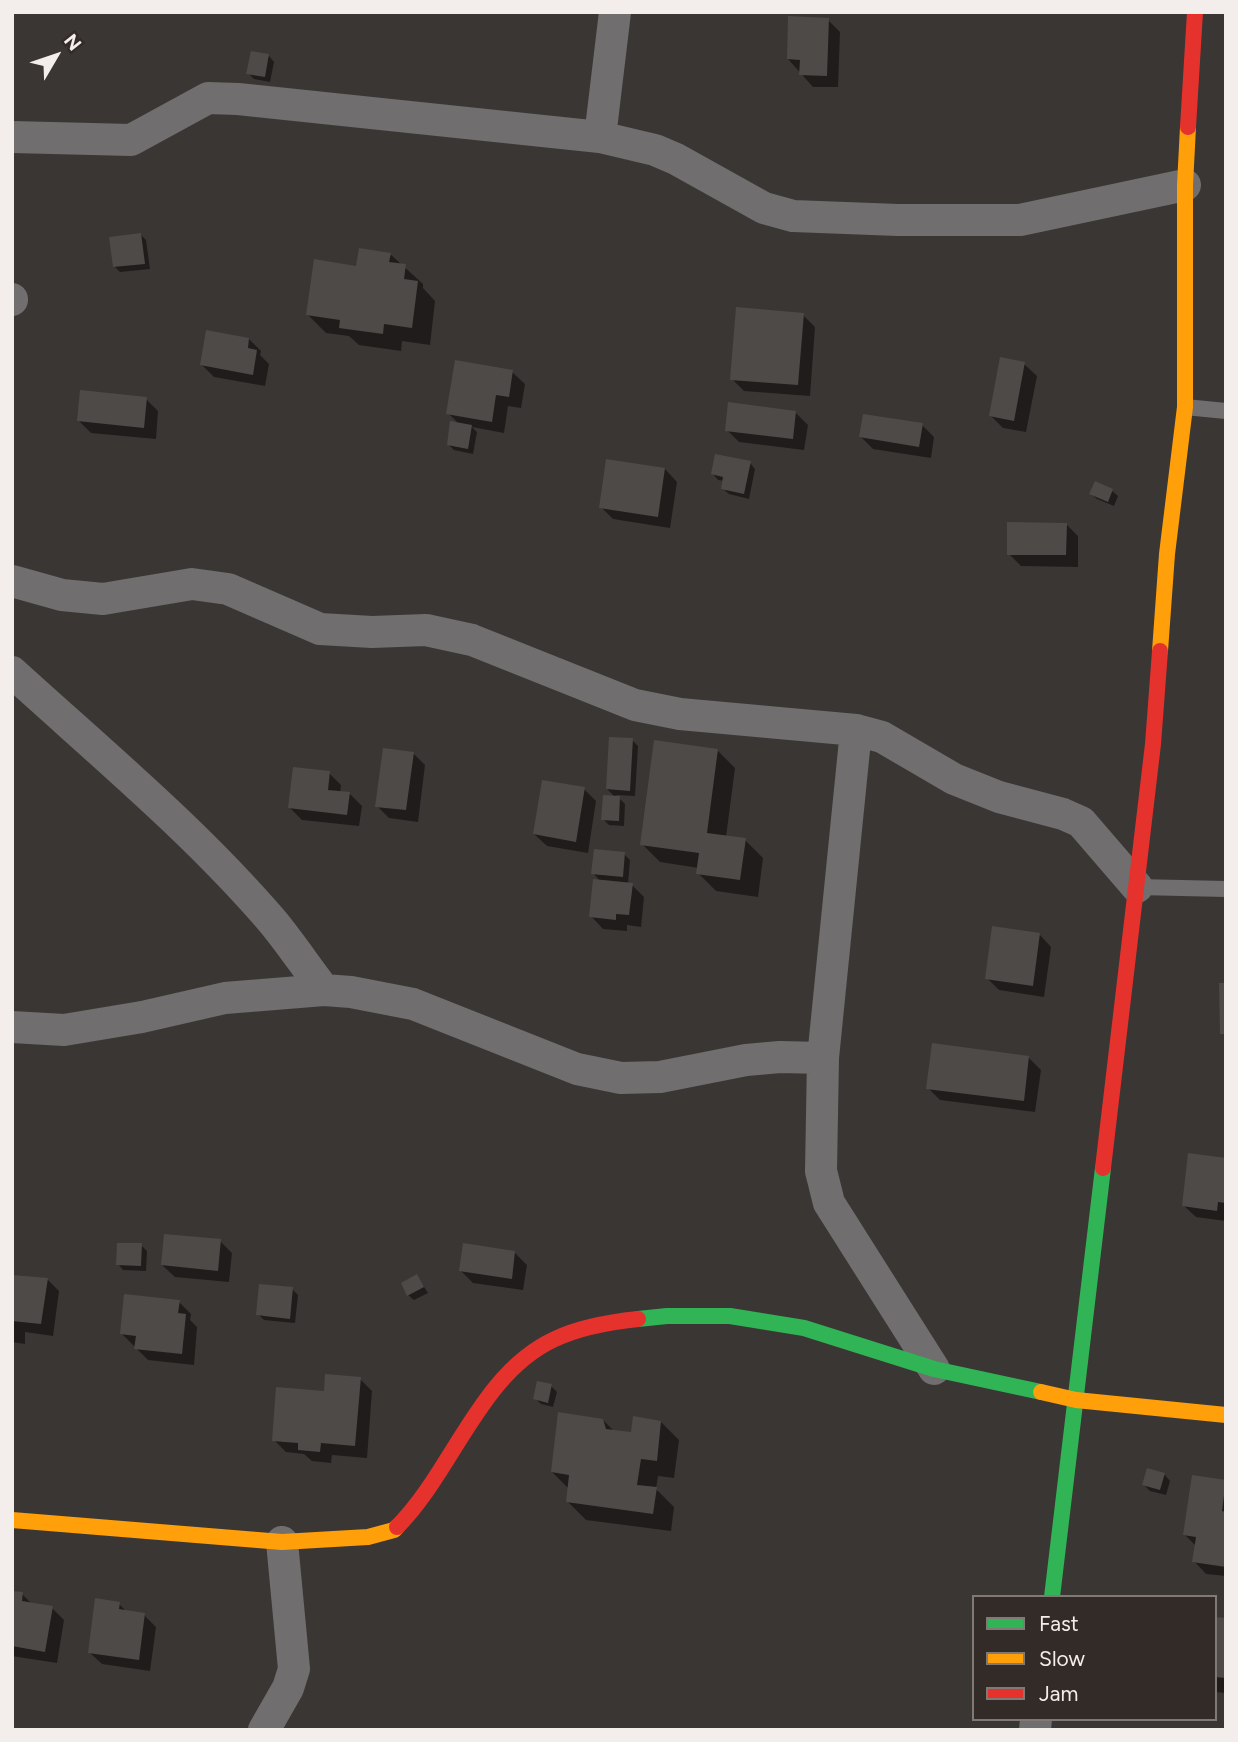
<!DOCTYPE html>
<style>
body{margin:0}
#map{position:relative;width:1238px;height:1742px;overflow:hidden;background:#3a3634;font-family:Figtree,sans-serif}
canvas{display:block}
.frame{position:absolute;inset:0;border:14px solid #f3edeb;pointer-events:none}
.legend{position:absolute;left:972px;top:1595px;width:245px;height:126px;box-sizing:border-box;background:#332b27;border:2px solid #807975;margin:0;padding:9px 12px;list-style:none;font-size:21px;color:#f3edeb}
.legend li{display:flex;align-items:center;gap:14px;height:35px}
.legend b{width:35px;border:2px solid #807975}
.north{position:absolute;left:21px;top:21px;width:70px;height:70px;-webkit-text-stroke:5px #332b27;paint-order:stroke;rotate:51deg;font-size:19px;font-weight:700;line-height:28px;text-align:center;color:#f3edeb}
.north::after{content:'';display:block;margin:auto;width:24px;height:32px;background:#f3edeb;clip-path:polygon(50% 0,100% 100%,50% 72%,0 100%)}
</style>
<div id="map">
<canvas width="1238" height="1742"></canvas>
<div class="frame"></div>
<ul class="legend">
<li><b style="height:9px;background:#30b455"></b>Fast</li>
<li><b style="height:9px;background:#ff9f0a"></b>Slow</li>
<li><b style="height:9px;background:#e5322d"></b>Jam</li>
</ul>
<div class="north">N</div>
</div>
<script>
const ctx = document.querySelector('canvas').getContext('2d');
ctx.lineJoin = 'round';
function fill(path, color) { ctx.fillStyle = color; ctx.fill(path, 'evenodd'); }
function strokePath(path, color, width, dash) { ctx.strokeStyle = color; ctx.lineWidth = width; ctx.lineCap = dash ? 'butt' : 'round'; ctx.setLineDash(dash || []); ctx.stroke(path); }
fill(new Path2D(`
 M 828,20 L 840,32 L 838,87 L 813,87 L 788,59 Z
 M 269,56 L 274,62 L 270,82 L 254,79 L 248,73 Z
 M 140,234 L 146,240 L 150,269 L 120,272 L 114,266 Z
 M 390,254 L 423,284 L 423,288 L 435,301 L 430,345 L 402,341 L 401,351 L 359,345 L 349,336 L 326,333 L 308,315 L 358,268 Z
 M 803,315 L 815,327 L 810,396 L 744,391 L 732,379 Z
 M 249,339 L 261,351 L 260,355 L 269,364 L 265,386 L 214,377 L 202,365 Z
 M 1024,364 L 1037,376 L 1026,432 L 1003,428 L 991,416 Z
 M 512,372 L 525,384 L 521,408 L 508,406 L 504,433 L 472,427 L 477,432 L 473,454 L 454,450 L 449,445 L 459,424 L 448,413 Z
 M 146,399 L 158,411 L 156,439 L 91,433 L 78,420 Z
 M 795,412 L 808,425 L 804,450 L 739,442 L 727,430 Z
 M 922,425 L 934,437 L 931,458 L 873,449 L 861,437 Z
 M 750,463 L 755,469 L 749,499 L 729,494 L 723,489 L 725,481 L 718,480 L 713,474 Z
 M 665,469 L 677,482 L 670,528 L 613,519 L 601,507 Z
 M 1112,491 L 1118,496 L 1114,506 L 1097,499 L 1091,494 Z
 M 1066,524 L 1078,536 L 1078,567 L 1021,566 L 1009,554 Z
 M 632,740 L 638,746 L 635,796 L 616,795 L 625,804 L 624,826 L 609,825 L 603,819 L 616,798 L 607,789 Z
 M 717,750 L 735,768 L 726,837 L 745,840 L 763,858 L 758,897 L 716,891 L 698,873 L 699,868 L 660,862 L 642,844 Z
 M 413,753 L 425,765 L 418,822 L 389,818 L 377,806 Z
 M 329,773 L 341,785 L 340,793 L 350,794 L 362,806 L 359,826 L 302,820 L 290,808 Z
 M 584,789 L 596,801 L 588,853 L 547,846 L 534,834 Z
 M 624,854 L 630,860 L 628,884 L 632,885 L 644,897 L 641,927 L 627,925 L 627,931 L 603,929 L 591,916 L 601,882 L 593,873 Z
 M 1039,934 L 1051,947 L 1044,997 L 999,990 L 987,978 Z
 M 1029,1058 L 1041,1070 L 1035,1112 L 940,1100 L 928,1088 Z
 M 1226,1160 L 1226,1221 L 1196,1217 L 1183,1205 Z
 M 220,1241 L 232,1253 L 229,1282 L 175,1277 L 162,1265 Z
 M 141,1245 L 147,1251 L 146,1271 L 123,1270 L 118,1264 Z
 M 515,1253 L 527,1265 L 523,1290 L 473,1283 L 461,1271 Z
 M 12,1276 L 47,1279 L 59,1291 L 53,1336 L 25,1332 L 25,1344 L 12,1342 Z
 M 417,1276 L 428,1293 L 414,1300 L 408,1295 Z
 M 292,1289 L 298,1295 L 295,1323 L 264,1320 L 258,1314 Z
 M 179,1302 L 191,1314 L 190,1320 L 197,1327 L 194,1365 L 148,1360 L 122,1334 Z
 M 360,1379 L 372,1391 L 367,1458 L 332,1455 L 331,1463 L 312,1461 L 304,1454 L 286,1452 L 274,1440 L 325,1393 Z
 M 551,1386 L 557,1392 L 553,1407 L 541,1404 L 535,1398 Z
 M 603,1420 L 614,1431 L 633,1434 L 661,1422 L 679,1440 L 674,1478 L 658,1476 L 656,1489 L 674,1507 L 671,1531 L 586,1520 L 568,1502 L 569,1489 L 552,1472 Z
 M 1148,1470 L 1165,1475 L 1170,1481 L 1166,1495 L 1150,1491 L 1144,1485 Z
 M 1225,1482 L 1226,1482 L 1226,1576 L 1206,1574 L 1194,1561 L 1196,1546 L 1185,1535 Z
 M 12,1592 L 22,1594 L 33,1605 L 52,1608 L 64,1620 L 57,1663 L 12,1656 Z
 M 119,1604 L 128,1613 L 144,1615 L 156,1627 L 150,1671 L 102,1664 L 89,1652 Z
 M 1215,1618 L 1226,1620 L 1226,1693 L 1215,1692 Z`), '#0007');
fill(new Path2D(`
 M 788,16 L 829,18 L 827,76 L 799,75 L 800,60 L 787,59 Z
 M 251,51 L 269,54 L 265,77 L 246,74 Z
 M 141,233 L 145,264 L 113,267 L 109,237 Z
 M 359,248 L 391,253 L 389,262 L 406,264 L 404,279 L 418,281 L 412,328 L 384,324 L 383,334 L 339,328 L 340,320 L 306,315 L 314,259 L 356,266 Z
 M 736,307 L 804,313 L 798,385 L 730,380 Z
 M 206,330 L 249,338 L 248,348 L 257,350 L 253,375 L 200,365 Z
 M 1000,357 L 1025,362 L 1014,421 L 989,416 Z
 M 455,360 L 513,370 L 509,397 L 496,395 L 492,422 L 446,414 Z
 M 80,390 L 147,397 L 144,428 L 77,421 Z
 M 728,402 L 796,411 L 793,439 L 725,431 Z
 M 863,414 L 923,423 L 919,447 L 859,437 Z
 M 450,421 L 472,425 L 468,449 L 447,445 Z
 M 715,454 L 751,461 L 744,494 L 721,489 L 723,477 L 711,474 Z
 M 606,459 L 665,468 L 658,517 L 599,508 Z
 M 1095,481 L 1113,489 L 1108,502 L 1089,494 Z
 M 1007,522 L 1067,523 L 1066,555 L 1007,555 Z
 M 609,737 L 633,738 L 630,791 L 606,789 Z
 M 654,740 L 718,749 L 707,833 L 746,838 L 740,880 L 696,874 L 699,853 L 640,845 Z
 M 383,748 L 414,752 L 406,810 L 375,807 Z
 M 293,767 L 330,771 L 328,790 L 350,792 L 347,815 L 288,808 Z
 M 542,780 L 585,787 L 576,842 L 533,834 Z
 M 603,795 L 620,796 L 619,821 L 601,820 Z
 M 594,849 L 625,852 L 623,877 L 591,874 Z
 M 593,879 L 633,883 L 629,915 L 616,914 L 616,920 L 589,917 Z
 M 992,926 L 1040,933 L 1033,986 L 985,979 Z
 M 1219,983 L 1226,983 L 1226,1034 L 1220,1034 Z
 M 932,1043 L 1029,1056 L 1024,1101 L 926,1089 Z
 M 1188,1153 L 1226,1158 L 1226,1203 L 1218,1202 L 1217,1211 L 1182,1206 Z
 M 164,1234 L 221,1239 L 218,1271 L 161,1265 Z
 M 117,1243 L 142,1243 L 141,1266 L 116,1265 Z
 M 463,1243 L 515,1251 L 512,1279 L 459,1271 Z
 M 417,1274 L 424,1287 L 407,1296 L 401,1283 Z
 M 12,1275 L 48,1278 L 41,1324 L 12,1321 Z
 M 259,1284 L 293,1287 L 290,1319 L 256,1315 Z
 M 124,1294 L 180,1300 L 178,1313 L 186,1314 L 182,1354 L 134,1349 L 136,1336 L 120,1334 Z
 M 325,1374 L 361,1377 L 355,1446 L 321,1443 L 320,1452 L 298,1450 L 298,1443 L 272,1441 L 276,1387 L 324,1391 Z
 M 537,1381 L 552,1384 L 548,1403 L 533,1399 Z
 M 558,1412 L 603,1419 L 606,1429 L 631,1432 L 633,1416 L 661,1421 L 657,1461 L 641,1459 L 637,1485 L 657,1487 L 653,1514 L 566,1502 L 569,1475 L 551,1472 Z
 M 1147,1468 L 1165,1473 L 1160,1490 L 1142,1485 Z
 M 1192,1475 L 1226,1480 L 1222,1511 L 1226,1512 L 1226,1567 L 1192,1562 L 1196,1537 L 1183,1535 Z
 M 12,1591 L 23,1592 L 22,1601 L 53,1606 L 45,1652 L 12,1646 Z
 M 95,1598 L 120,1602 L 119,1609 L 145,1613 L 139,1660 L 88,1653 Z
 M 1215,1617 L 1226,1618 L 1226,1678 L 1215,1677 Z`), '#4d4a48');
strokePath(new Path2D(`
 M 1185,407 L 1226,411
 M 1137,887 L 1226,889`), '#706e6e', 16);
strokePath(new Path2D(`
 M 12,137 L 131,140 L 208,98 L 238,99 L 600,137 L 655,150 L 676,159 L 764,208 L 793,216 L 898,220 L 1020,220 L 1185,185
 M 600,137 L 615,12
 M 12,299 L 12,300
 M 12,581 L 62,595 L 103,599 L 192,584 L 228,589 L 320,629 L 372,632 L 426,630 L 472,640 L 635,705 L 680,714 L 856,730 L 882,737 L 954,779 L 999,797 L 1063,814 L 1081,822 L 1137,887
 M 12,672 C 101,753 195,831 273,922 C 291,944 307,968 324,990
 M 856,730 L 823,1058 L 821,1171 L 829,1203 L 934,1369
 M 12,1027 L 64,1030 L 142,1017 L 225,998 L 324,990 L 351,992 L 413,1004 L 577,1069 L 621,1078 L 660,1077 L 746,1060 L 780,1057 L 823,1058
 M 264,1730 L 288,1688 L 294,1669 L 282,1542
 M 1035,1730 L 1036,1719`), '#706e6e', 32);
strokePath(new Path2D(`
 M 638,1319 L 667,1316 L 730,1316 L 804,1328 L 934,1369 L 1041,1392
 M 1052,1597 L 1103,1168`), '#30b455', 16);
strokePath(new Path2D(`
 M 1160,651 L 1167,554 L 1185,407 L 1185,185 L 1188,127
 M 1041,1392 L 1076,1400 L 1226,1415
 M 12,1520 L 282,1542 L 368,1537 L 394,1530 L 397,1527`), '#ff9f0a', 16);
strokePath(new Path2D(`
 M 1188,127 L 1195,12
 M 1103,1168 L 1153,744 L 1160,651
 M 397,1527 C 453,1471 480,1373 555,1339 C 580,1327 610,1322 638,1319`), '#e5322d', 16);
</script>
